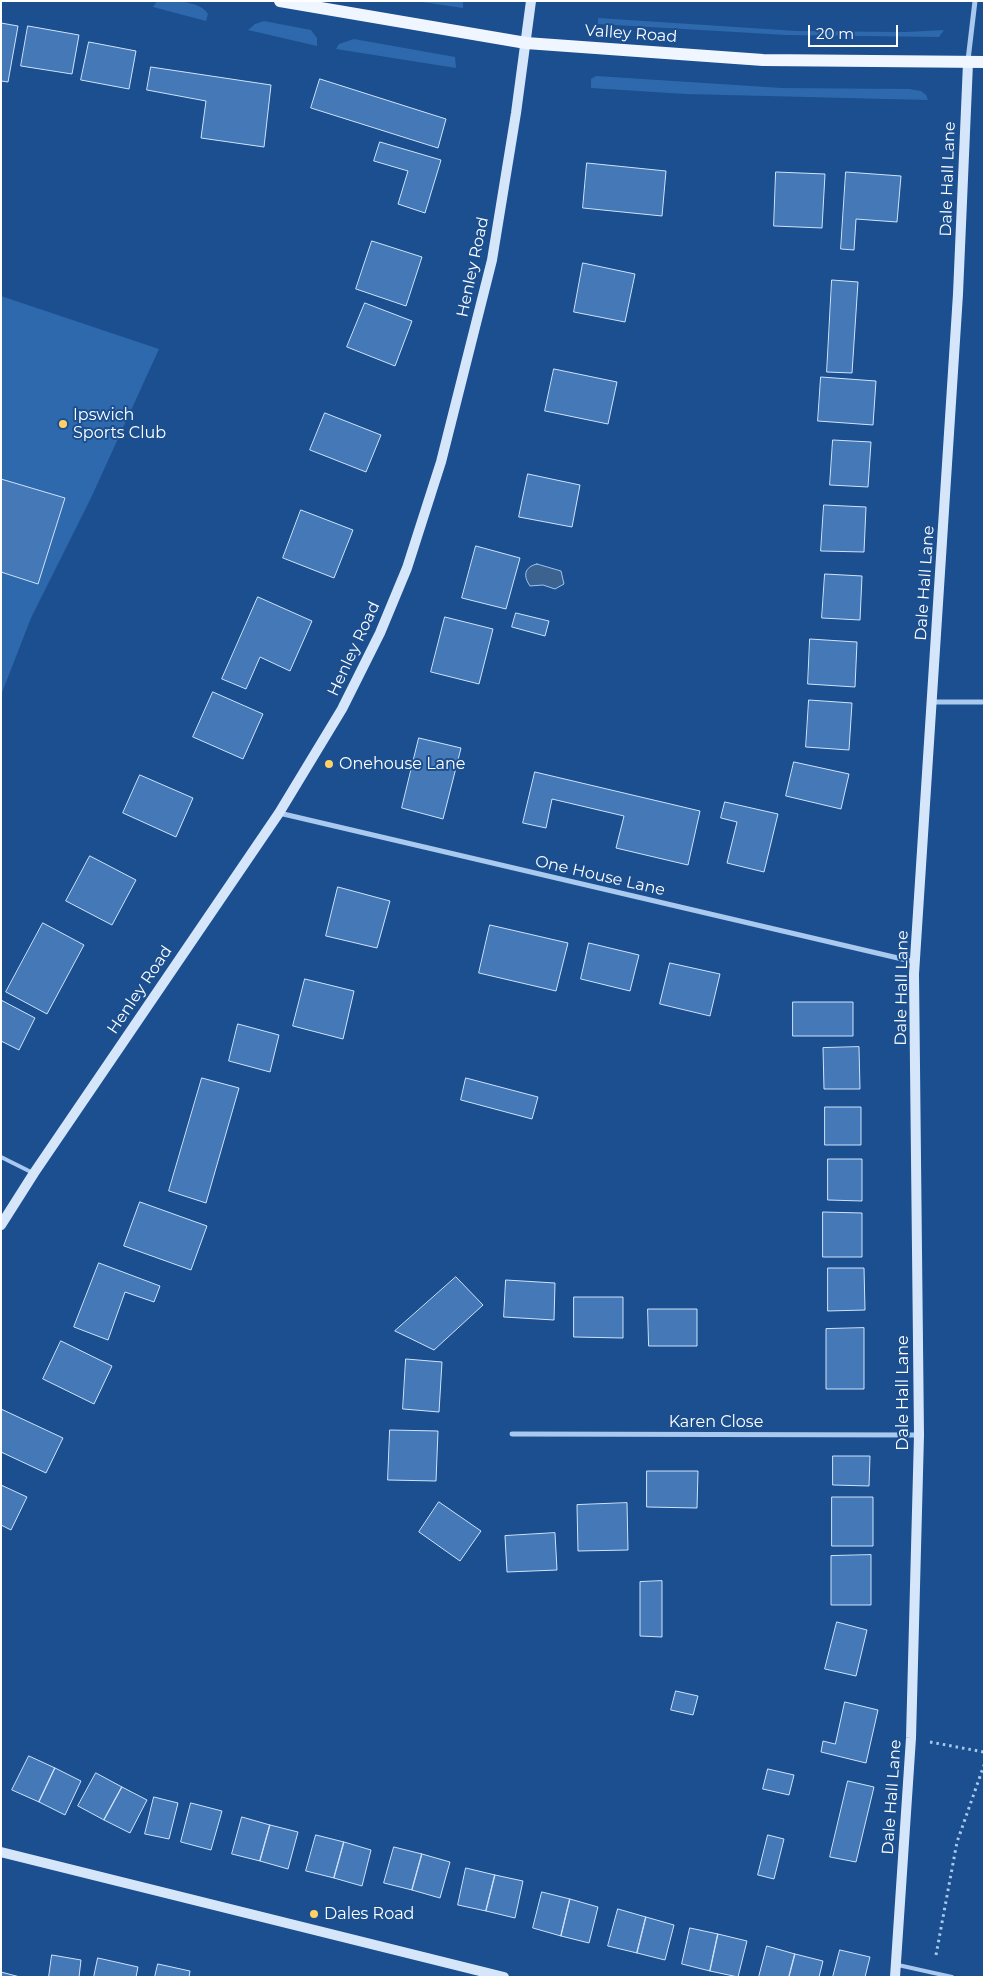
<!DOCTYPE html>
<style>
body{margin:0}
#map{position:relative;width:985px;height:1978px;overflow:hidden;background:#1b4f8f;font-family:Montserrat,sans-serif}
canvas{display:block}
.frame{position:absolute;inset:0;border:2px solid #fff;pointer-events:none}
.scale{position:absolute;left:808px;top:25px;width:90px;height:22px;box-sizing:border-box;border:2px solid #fff;border-top:0;padding-left:6px;font-size:15px;line-height:18px;white-space:nowrap;color:#fff;-webkit-text-stroke:4px #1b4f8f;paint-order:stroke}
</style>
<div id="map">
<canvas width="985" height="1978"></canvas>
<div class="frame"></div>
<div class="scale">20 m</div>
</div>
<script>
const ctx = document.querySelector('canvas').getContext('2d');
ctx.lineJoin = 'round';
function fill(path, color) { ctx.fillStyle = color; ctx.fill(path, 'evenodd'); }
function strokePath(path, color, width, dash) { ctx.strokeStyle = color; ctx.lineWidth = width; ctx.lineCap = dash ? 'butt' : 'round'; ctx.setLineDash(dash || []); ctx.stroke(path); }
function label(font, color, halo, rows, align = 'center') {
  ctx.font = font + ' Montserrat,sans-serif'; ctx.lineWidth = 4; ctx.setLineDash([]); ctx.textBaseline = 'middle'; ctx.strokeStyle = halo; ctx.fillStyle = color; for (const [text, x, y, turn = 0] of rows) {
    ctx.save(); ctx.translate(x, y); ctx.rotate((+turn || 0) * Math.PI / 180); ctx.textAlign = isNaN(turn) ? turn : align; if (halo) ctx.strokeText(text, 0, 0); ctx.fillText(text, 0, 0); ctx.restore();
  }
}
fill(new Path2D(`
 M 157,1 C 171,1 200,0 208,14 L 206,21 L 153,7 Z
 M 416,1 L 456,1 L 463,2 L 463,8 Z
 M 598,18 L 797,31 L 905,32 L 944,30 L 939,37 L 786,35 L 598,24 Z
 M 264,21 L 311,30 L 317,38 L 317,46 L 248,30 L 255,24 Z
 M 354,39 L 455,57 L 456,68 L 336,49 L 339,44 Z
 M 596,76 L 782,88 L 909,89 L 921,91 L 926,95 L 928,100 L 685,94 L 591,88 L 591,79 Z
 M 1,296 L 159,349 L 90,500 L 31,618 L 1,695 Z`), '#2e69ad');
const water = new Path2D(`
 M 537,564 L 561,571 L 564,584 L 555,589 L 543,585 L 530,586 C 523,576 524,567 537,564 Z`);
fill(water, '#3c6290');
strokePath(water, '#9cc4f0', 1);
const building = new Path2D(`
 M 1,23 L 18,26 L 8,82 L 1,81 Z
 M 28,26 L 79,35 L 72,74 L 21,66 Z
 M 89,42 L 136,51 L 129,89 L 81,80 Z
 M 151,67 L 271,85 L 264,147 L 201,138 L 206,101 L 147,90 Z
 M 320,79 L 446,119 L 438,148 L 311,108 Z
 M 380,142 L 441,160 L 425,213 L 398,204 L 408,171 L 374,161 Z
 M 587,163 L 666,171 L 662,216 L 583,208 Z
 M 776,172 L 825,174 L 822,228 L 774,226 Z
 M 846,172 L 901,176 L 897,222 L 856,219 L 854,250 L 841,249 Z
 M 372,241 L 422,257 L 406,306 L 356,289 Z
 M 583,263 L 635,274 L 625,322 L 574,312 Z
 M 832,280 L 858,282 L 852,373 L 827,372 Z
 M 365,303 L 412,321 L 395,366 L 347,347 Z
 M 554,369 L 617,382 L 608,424 L 545,411 Z
 M 821,377 L 876,381 L 873,425 L 818,421 Z
 M 325,413 L 381,435 L 366,472 L 310,450 Z
 M 833,440 L 871,442 L 868,487 L 830,485 Z
 M 528,474 L 580,485 L 572,527 L 519,517 Z
 M 1,479 L 65,498 L 38,584 L 1,572 Z
 M 824,505 L 866,507 L 864,552 L 821,551 Z
 M 301,510 L 353,530 L 334,578 L 283,558 Z
 M 476,546 L 520,558 L 506,609 L 462,598 Z
 M 825,574 L 862,576 L 860,620 L 822,618 Z
 M 258,597 L 312,621 L 290,671 L 260,657 L 246,689 L 222,679 Z
 M 516,613 L 549,621 L 545,636 L 512,627 Z
 M 445,617 L 493,629 L 479,684 L 431,672 Z
 M 810,639 L 857,642 L 855,687 L 808,684 Z
 M 213,692 L 263,714 L 243,759 L 193,737 Z
 M 809,700 L 852,703 L 849,750 L 806,747 Z
 M 419,738 L 461,748 L 443,819 L 402,808 Z
 M 794,762 L 849,774 L 841,809 L 786,796 Z
 M 535,772 L 700,811 L 688,865 L 616,848 L 624,816 L 552,799 L 546,828 L 523,823 Z
 M 140,775 L 193,798 L 176,837 L 123,813 Z
 M 725,802 L 778,814 L 764,872 L 727,863 L 737,822 L 721,818 Z
 M 90,856 L 136,880 L 112,925 L 66,901 Z
 M 338,887 L 390,901 L 377,948 L 326,936 Z
 M 43,923 L 84,945 L 47,1014 L 6,992 Z
 M 490,925 L 568,943 L 556,991 L 479,973 Z
 M 589,943 L 639,955 L 630,991 L 581,979 Z
 M 670,963 L 720,974 L 710,1016 L 660,1004 Z
 M 305,979 L 354,991 L 343,1039 L 293,1026 Z
 M 1,1000 L 35,1018 L 19,1050 L 1,1041 Z
 M 793,1002 L 853,1002 L 853,1036 L 793,1036 Z
 M 238,1024 L 279,1035 L 270,1072 L 229,1061 Z
 M 859,1047 L 860,1089 L 824,1089 L 823,1048 Z
 M 202,1078 L 239,1088 L 206,1203 L 169,1191 Z
 M 466,1078 L 538,1097 L 532,1119 L 461,1100 Z
 M 825,1107 L 861,1107 L 861,1145 L 825,1145 Z
 M 828,1159 L 862,1159 L 862,1201 L 828,1200 Z
 M 140,1202 L 207,1226 L 191,1270 L 124,1246 Z
 M 823,1212 L 862,1213 L 862,1257 L 823,1257 Z
 M 99,1263 L 160,1286 L 154,1302 L 125,1292 L 108,1340 L 74,1327 Z
 M 828,1268 L 864,1268 L 865,1310 L 828,1311 Z
 M 456,1277 L 483,1305 L 434,1350 L 395,1331 Z
 M 506,1280 L 555,1283 L 554,1320 L 504,1317 Z
 M 574,1297 L 623,1297 L 623,1338 L 574,1337 Z
 M 648,1309 L 697,1309 L 697,1346 L 649,1346 Z
 M 864,1328 L 864,1389 L 826,1389 L 826,1329 Z
 M 61,1341 L 112,1366 L 94,1404 L 43,1379 Z
 M 406,1359 L 442,1362 L 439,1412 L 403,1409 Z
 M 1,1409 L 63,1438 L 46,1473 L 1,1452 Z
 M 390,1430 L 438,1431 L 436,1481 L 388,1480 Z
 M 833,1456 L 870,1456 L 869,1486 L 833,1485 Z
 M 647,1471 L 698,1471 L 697,1508 L 647,1507 Z
 M 1,1485 L 27,1497 L 11,1530 L 1,1525 Z
 M 832,1497 L 873,1497 L 873,1546 L 832,1546 Z
 M 439,1502 L 481,1531 L 460,1561 L 419,1532 Z
 M 627,1503 L 628,1550 L 578,1551 L 577,1505 Z
 M 555,1533 L 557,1570 L 507,1572 L 505,1536 Z
 M 871,1555 L 871,1605 L 831,1605 L 831,1556 Z
 M 662,1581 L 662,1637 L 640,1636 L 640,1582 Z
 M 837,1622 L 867,1630 L 856,1676 L 825,1669 Z
 M 676,1691 L 698,1696 L 693,1715 L 671,1710 Z
 M 845,1702 L 878,1710 L 866,1763 L 821,1752 L 823,1741 L 835,1744 Z
 M 29,1756 L 55,1768 L 39,1802 L 12,1790 Z
 M 55,1768 L 81,1781 L 65,1815 L 39,1802 Z
 M 768,1769 L 794,1775 L 789,1795 L 763,1789 Z
 M 96,1773 L 122,1787 L 104,1820 L 78,1806 Z
 M 848,1781 L 874,1787 L 856,1862 L 830,1857 Z
 M 122,1787 L 147,1800 L 130,1833 L 104,1820 Z
 M 154,1797 L 178,1803 L 169,1839 L 145,1834 Z
 M 191,1803 L 222,1811 L 211,1850 L 181,1842 Z
 M 242,1817 L 270,1825 L 260,1861 L 232,1854 Z
 M 270,1825 L 298,1832 L 288,1869 L 260,1861 Z
 M 316,1835 L 344,1842 L 334,1878 L 306,1871 Z
 M 768,1835 L 784,1839 L 774,1879 L 758,1875 Z
 M 344,1842 L 371,1850 L 362,1886 L 334,1878 Z
 M 394,1847 L 422,1854 L 412,1890 L 384,1883 Z
 M 422,1854 L 450,1862 L 440,1898 L 412,1890 Z
 M 466,1868 L 495,1875 L 486,1911 L 458,1905 Z
 M 495,1875 L 523,1881 L 515,1918 L 486,1911 Z
 M 542,1892 L 570,1899 L 561,1936 L 533,1928 Z
 M 570,1899 L 598,1907 L 589,1943 L 561,1936 Z
 M 618,1909 L 646,1917 L 637,1953 L 608,1946 Z
 M 646,1917 L 674,1925 L 665,1960 L 637,1953 Z
 M 690,1928 L 718,1934 L 710,1971 L 682,1964 Z
 M 718,1934 L 747,1941 L 738,1977 L 710,1971 Z
 M 767,1946 L 795,1954 L 789,1977 L 759,1977 Z
 M 840,1950 L 870,1957 L 865,1977 L 833,1977 Z
 M 795,1954 L 823,1961 L 819,1977 L 789,1977 Z
 M 52,1955 L 81,1960 L 79,1977 L 49,1977 Z
 M 98,1958 L 138,1967 L 136,1977 L 94,1977 Z
 M 158,1964 L 190,1971 L 189,1977 L 155,1977 Z
 M 1,1972 L 20,1977 L 1,1977 Z`);
fill(building, '#4478b7');
strokePath(building, '#cfe3fa', 1);
strokePath(new Path2D(`
 M 930,1742 L 984,1752
 M 936,1955 L 957,1842 L 984,1765`), '#a9c9ee', 3, [2.5, 4]);
strokePath(new Path2D(`
 M 1,1157 L 33,1173
 M 898,1965 L 952,1977`), '#a9c9ee', 4);
strokePath(new Path2D(`
 M 968,60 L 975,1
 M 932,702 L 984,702
 M 279,813 L 915,962
 M 512,1434 L 919,1435`), '#a9c9ee', 5);
strokePath(new Path2D(`
 M 1,1225 L 34,1173 L 279,813 L 342,709 L 380,633 L 407,568 L 441,462 L 492,260 L 516,113 L 531,1
 M 1,1852 L 504,1977
 M 895,1977 L 911,1738 L 919,1435 L 914,974 L 958,294 L 968,63`), '#d6e6fa', 10);
strokePath(new Path2D(`
 M 280,1 L 526,43 L 763,60 L 984,62`), '#f0f6ff', 12);
for (const [x, y, r, color] of [
 [63,424,5,"#ffd166"],
 [329,764,5,"#ffd166"],
 [314,1914,5,"#ffd166"]
]) { const dot = new Path2D(); dot.arc(x, y, r, 0, 2 * Math.PI); ctx.fillStyle = color; ctx.fill(dot); strokePath(dot, '#1b4f8f', 2); }
label('16px', '#fff', '#1b4f8f', [
 ["Valley Road",631,34,4],
 ["Dale Hall Lane",948,179,-88],
 ["Henley Road",473,267,-78],
 ["Dale Hall Lane",925,583,-86],
 ["Henley Road",354,649,-65],
 ["One House Lane",600,876,13],
 ["Dale Hall Lane",902,988,-89],
 ["Henley Road",140,990,-56],
 ["Dale Hall Lane",903,1393,-90],
 ["Karen Close",716,1422],
 ["Dale Hall Lane",892,1797,-86]
]);
label('16px', '#fff', '#1b4f8f', [
 ["Ipswich",73,415],
 ["Sports Club",73,433],
 ["Onehouse Lane",339,764],
 ["Dales Road",324,1914]
], 'left');
</script>
